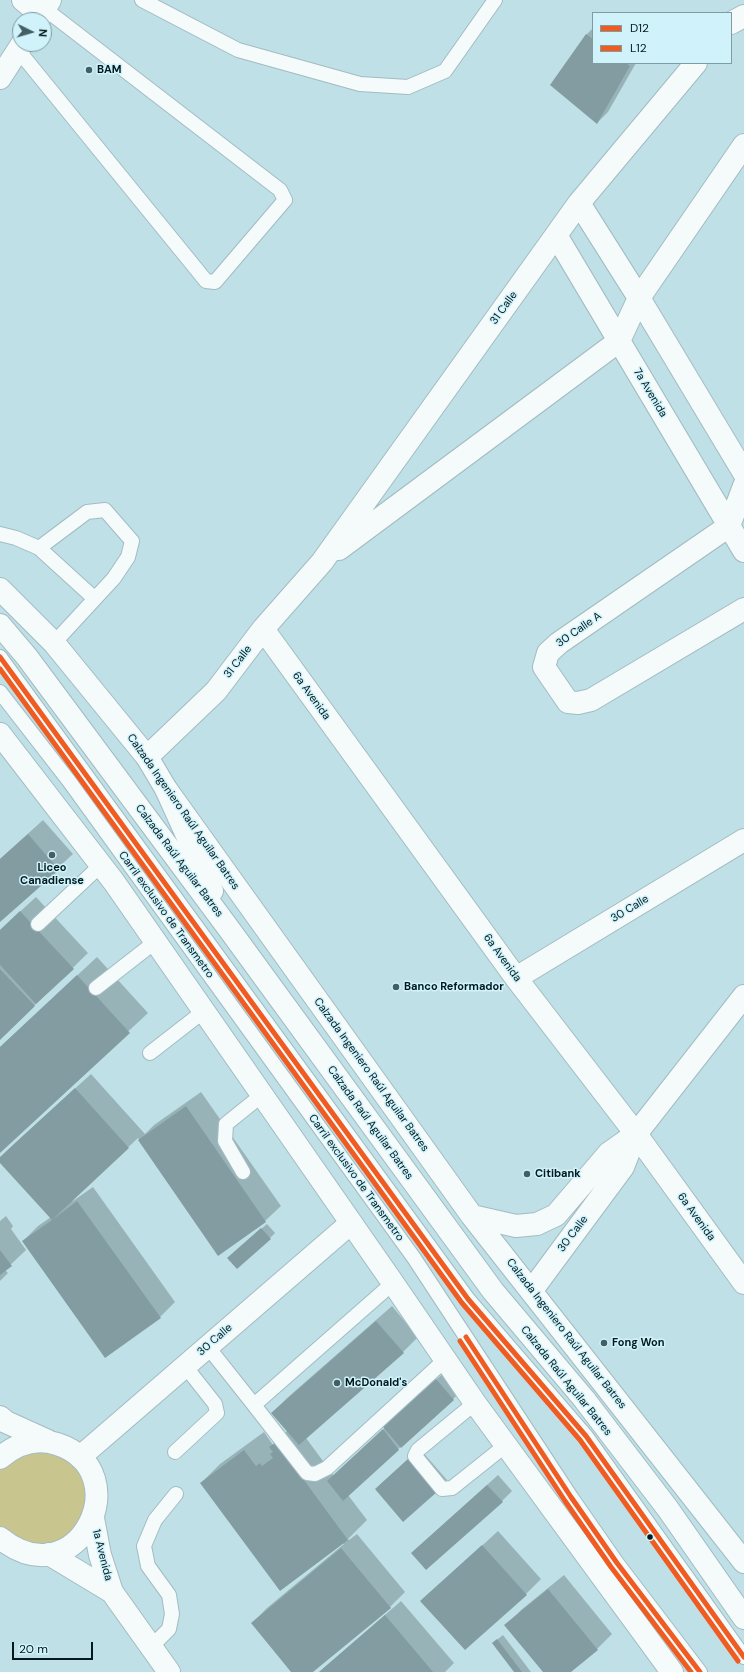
<!DOCTYPE html>
<meta charset="utf-8">
<style>
body{margin:0}
#map{position:relative;width:744px;height:1672px;overflow:hidden;background:#bfe0e6;font-family:"DM Sans",sans-serif}
canvas{display:block}
.legend{position:absolute;left:592px;top:12px;width:140px;height:52px;box-sizing:border-box;background:#d0f3fb;border:1px solid #7e9ca2;margin:0;padding:5px 7px;list-style:none;font-size:12px;color:#02191d}
.legend li{display:flex;align-items:center;gap:8px;height:20px}
.legend b{width:20px;border:1px solid #7e9ca2}
.north{position:absolute;left:12px;top:12px;width:40px;height:40px;box-sizing:border-box;background:#d0f3fb;border:1px solid #7e9ca2;border-radius:50%;rotate:95deg;font-size:11px;font-weight:700;line-height:16px;text-align:center;color:#02191d}
.north::after{content:'';display:block;margin:auto;width:14px;height:18px;background:#445f63;clip-path:polygon(50% 0,100% 100%,50% 72%,0 100%)}
.scale{position:absolute;left:12px;top:1642px;width:81px;height:18px;box-sizing:border-box;border:2px solid #02191d;border-top:0;padding-left:5px;font-size:12px;line-height:14px;white-space:nowrap;color:#02191d;-webkit-text-stroke:3px #d0f3fb;paint-order:stroke}
</style>
<div id="map">
<canvas width="744" height="1672"></canvas>
<ul class="legend">
<li><b style="height:5px;background:#f05b22"></b>D12</li>
<li><b style="height:5px;background:#f05b22"></b>L12</li>
</ul>
<div class="north">N</div>
<div class="scale">20 m</div>
</div>
<script>
const ctx = document.querySelector('canvas').getContext('2d');
ctx.lineJoin = 'round';
function fill(path, color) { ctx.fillStyle = color; ctx.fill(path, 'evenodd'); }
function strokePath(path, color, width, dash) { ctx.strokeStyle = color; ctx.lineWidth = width; ctx.lineCap = dash ? 'butt' : 'round'; ctx.setLineDash(dash || []); ctx.stroke(path); }
function label(font, color, halo, rows, align = 'center') {
  ctx.font = font + ' "DM Sans",sans-serif'; ctx.lineWidth = 3; ctx.setLineDash([]); ctx.textBaseline = 'middle'; ctx.strokeStyle = halo; ctx.fillStyle = color; for (const [text, x, y, turn = 0] of rows) {
    ctx.save(); ctx.translate(x, y); ctx.rotate((+turn || 0) * Math.PI / 180); ctx.textAlign = isNaN(turn) ? turn : align; if (halo) ctx.strokeText(text, 0, 0); ctx.fillText(text, 0, 0); ctx.restore();
  }
}
fill(new Path2D(`
 M 27,1451 L 55,1452 L 79,1468 L 88,1495 L 82,1521 L 64,1540 L 38,1547 L 3,1530 L 0,1526 L 0,1470 L 3,1466 Z`), '#c8c58f');
fill(new Path2D(`
 M 593,28 L 593,63 L 636,63 L 608,112 L 597,123 L 551,85 L 587,34 Z
 M 43,820 L 73,854 L 0,921 L 0,859 Z
 M 36,897 L 88,953 L 0,1039 L 0,930 Z
 M 97,957 L 148,1013 L 0,1151 L 0,1047 Z
 M 91,1074 L 145,1134 L 154,1125 L 201,1092 L 281,1206 L 265,1221 L 218,1255 L 138,1138 L 72,1200 L 73,1201 L 93,1187 L 175,1302 L 160,1317 L 23,1241 L 38,1226 L 51,1217 L 0,1161 L 0,1158 L 14,1144 Z
 M 6,1216 L 13,1226 L 11,1229 L 26,1250 L 5,1270 L 8,1273 L 0,1281 L 0,1221 Z
 M 267,1224 L 275,1233 L 270,1238 L 233,1253 Z
 M 392,1306 L 418,1337 L 403,1352 L 306,1438 L 334,1476 L 385,1428 L 384,1427 L 394,1417 L 447,1370 L 464,1389 L 348,1495 L 367,1520 L 348,1539 L 349,1540 L 357,1534 L 405,1592 L 390,1607 L 311,1672 L 293,1672 L 252,1623 L 267,1608 L 344,1544 L 201,1483 L 220,1464 L 264,1432 L 273,1445 L 287,1431 L 272,1413 L 287,1398 Z
 M 420,1449 L 447,1480 L 437,1491 Z
 M 498,1475 L 512,1491 L 502,1501 L 423,1543 Z
 M 498,1531 L 541,1579 L 526,1594 L 422,1601 Z
 M 564,1575 L 612,1634 L 597,1649 L 570,1672 L 544,1672 L 506,1625 L 521,1610 Z
 M 401,1601 L 454,1663 L 445,1672 L 319,1672 Z
 M 503,1635 L 531,1672 L 515,1672 L 493,1643 Z`), '#0003');
fill(new Path2D(`
 M 586,34 L 593,39 L 593,63 L 626,63 L 630,66 L 597,124 L 550,85 Z
 M 28,834 L 59,870 L 0,922 L 0,859 Z
 M 20,911 L 74,969 L 36,1004 L 0,965 L 0,930 Z
 M 0,969 L 35,1006 L 0,1040 Z
 M 77,975 L 130,1033 L 0,1153 L 0,1047 Z
 M 75,1088 L 129,1148 L 52,1220 L 77,1201 L 161,1318 L 105,1358 L 22,1241 L 52,1220 L 0,1163 L 0,1157 Z
 M 186,1106 L 266,1222 L 218,1256 L 138,1140 Z
 M 261,1228 L 271,1239 L 237,1269 L 227,1258 Z
 M 0,1250 L 12,1266 L 0,1275 Z
 M 376,1321 L 404,1353 L 299,1445 L 271,1413 Z
 M 436,1379 L 454,1400 L 401,1448 L 383,1427 Z
 M 383,1429 L 399,1450 L 343,1501 L 327,1481 Z
 M 276,1442 L 348,1540 L 280,1591 L 200,1483 L 244,1450 L 256,1466 L 260,1463 L 262,1466 L 273,1458 L 270,1454 L 273,1452 L 269,1447 Z
 M 409,1458 L 438,1491 L 403,1522 L 375,1489 Z
 M 487,1485 L 503,1502 L 426,1570 L 411,1553 Z
 M 482,1545 L 527,1595 L 465,1650 L 420,1601 Z
 M 341,1548 L 391,1608 L 313,1672 L 291,1672 L 251,1623 Z
 M 548,1589 L 598,1650 L 571,1672 L 543,1672 L 504,1625 Z
 M 385,1615 L 433,1672 L 319,1672 Z
 M 497,1639 L 522,1672 L 514,1672 L 492,1643 Z`), '#829ca1');
const lane = new Path2D(`
 M 142,0 L 238,50 L 360,84 L 408,87 L 445,71 L 495,0
 M 18,50 L 206,281 L 215,282 L 285,200 L 280,190 L 45,9
 M 0,534 L 16,538 L 39,548 L 94,598
 M 39,548 L 87,512 L 105,510 L 132,541 L 128,557 L 114,578 L 54,643
 M 0,657 L 468,1299 L 586,1436 L 744,1657
 M 0,692 L 69,781 L 414,1258 L 571,1497 L 617,1563 L 700,1672
 M 38,924 L 101,865
 M 96,988 L 155,942
 M 150,1053 L 204,1011
 M 243,1172 L 225,1141 L 226,1124 L 262,1095
 M 393,1283 L 254,1405 L 307,1473 L 315,1474 L 327,1468 L 446,1359
 M 208,1347 L 254,1405
 M 475,1403 L 418,1450 L 415,1456 L 442,1489 L 452,1488 L 506,1445
 M 175,1452 L 217,1413 L 215,1404 L 185,1366
 M 151,1647 L 169,1629 L 172,1614 L 169,1595 L 148,1566 L 144,1546 L 155,1520 L 176,1494`);
const street = new Path2D(`
 M 23,0 L 41,15
 M 38,20 L 50,0
 M 731,23 L 744,16
 M 0,78 L 22,44
 M 579,203 L 639,298 L 744,473
 M 556,235 L 744,551
 M 744,486 L 729,526 L 559,643 L 548,653 L 544,667 L 568,702 L 578,703 L 591,700 L 744,609
 M 339,549 L 619,341 L 639,298 L 744,145
 M 263,629 L 516,978 L 636,1134 L 744,1283
 M 147,757 L 216,691 L 263,629 L 322,562 L 579,203 L 696,63
 M 516,978 L 744,840
 M 80,1457 L 351,1223`);
const secondary = new Path2D(`
 M 0,589 L 54,643 L 147,757 L 166,789 L 472,1216 L 744,1562
 M 472,1216 L 516,1226 L 537,1224 L 556,1215 L 609,1153 L 636,1134 L 744,996
 M 532,1290 L 623,1167 L 636,1134
 M 0,1417 L 6,1422 L 48,1441
 M 0,1458 C 16,1444 36,1437 57,1444 C 140,1471 78,1601 0,1538
 M 93,1518 L 100,1555 L 112,1592 L 169,1672
 M 49,1554 L 112,1592`);
const highway = new Path2D(`
 M 0,625 L 27,657 L 229,929 L 493,1291 L 584,1399 L 668,1509 L 744,1618
 M 0,734 L 114,882 L 393,1283 L 475,1403 L 672,1672
 M 166,789 L 212,891`);
strokePath(lane, '#a2bcc1', 16);
strokePath(street, '#a2bcc1', 24);
strokePath(secondary, '#a2bcc1', 24);
strokePath(highway, '#a2bcc1', 24);
strokePath(new Path2D(`
 M 596,1490 L 641,1557
 M 620,1643 L 611,1650 L 628,1672
 M 616,1646 L 638,1672`), '#cdd8da', 2.5, [1, 3]);
strokePath(lane, '#f5fafb', 14);
strokePath(street, '#f5fafb', 22);
strokePath(secondary, '#f5fafb', 22);
strokePath(highway, '#f5fafb', 22);
strokePath(new Path2D(`
 M 715,1672 L 744,1652`), '#cdd8da', 2.5, [1, 3]);
strokePath(new Path2D(`
 M 0,657 L 468,1299 L 586,1436 L 744,1657
 M 466,1337 L 571,1497 L 617,1563 L 700,1672`), '#f05b22', 5);
strokePath(new Path2D(`
 M 0,669 L 462,1303 L 580,1440 L 738,1661
 M 460,1341 L 565,1501 L 611,1567 L 691,1672`), '#f05b22', 5);
for (const [x, y, r, color] of [
 [89,70,4,"#445f63"],
 [52,855,4,"#445f63"],
 [396,987,4,"#445f63"],
 [527,1174,4,"#445f63"],
 [604,1343,4,"#445f63"],
 [337,1383,4,"#445f63"],
 [650,1537,3.5,"#02191d"]
]) { const dot = new Path2D(); dot.arc(x, y, r, 0, 2 * Math.PI); ctx.fillStyle = color; ctx.fill(dot); strokePath(dot, '#d0f3fb', 1.5); }
label('bold 11px', '#02191d', '#d0f3fb', [
 ["BAM",97,70],
 ["Liceo",52,868,"center"],
 ["Canadiense",52,881,"center"],
 ["Banco Reformador",404,987],
 ["Citibank",535,1174],
 ["Fong Won",612,1343],
 ["McDonald's",345,1383]
], 'left');
label('11px', '#02191d', '#d0f3fb', [
 ["31 Calle",504,308,-54],
 ["7a Avenida",650,393,59],
 ["30 Calle A",579,630,-35],
 ["31 Calle",238,662,-52],
 ["6a Avenida",311,696,54],
 ["Calzada Ingeniero Raúl Aguilar Batres",183,812,55],
 ["Calzada Raúl Aguilar Batres",179,861,53],
 ["30 Calle",630,909,-31],
 ["Carril exclusivo de Transmetro",166,915,54],
 ["6a Avenida",502,958,54],
 ["Calzada Ingeniero Raúl Aguilar Batres",371,1075,54],
 ["Calzada Raúl Aguilar Batres",370,1123,54],
 ["Carril exclusivo de Transmetro",356,1178,54],
 ["6a Avenida",696,1217,54],
 ["30 Calle",573,1234,-53],
 ["Calzada Ingeniero Raúl Aguilar Batres",566,1334,52],
 ["30 Calle",215,1340,-41],
 ["Calzada Raúl Aguilar Batres",566,1381,51],
 ["1a Avenida",102,1555,76]
]);
</script>
